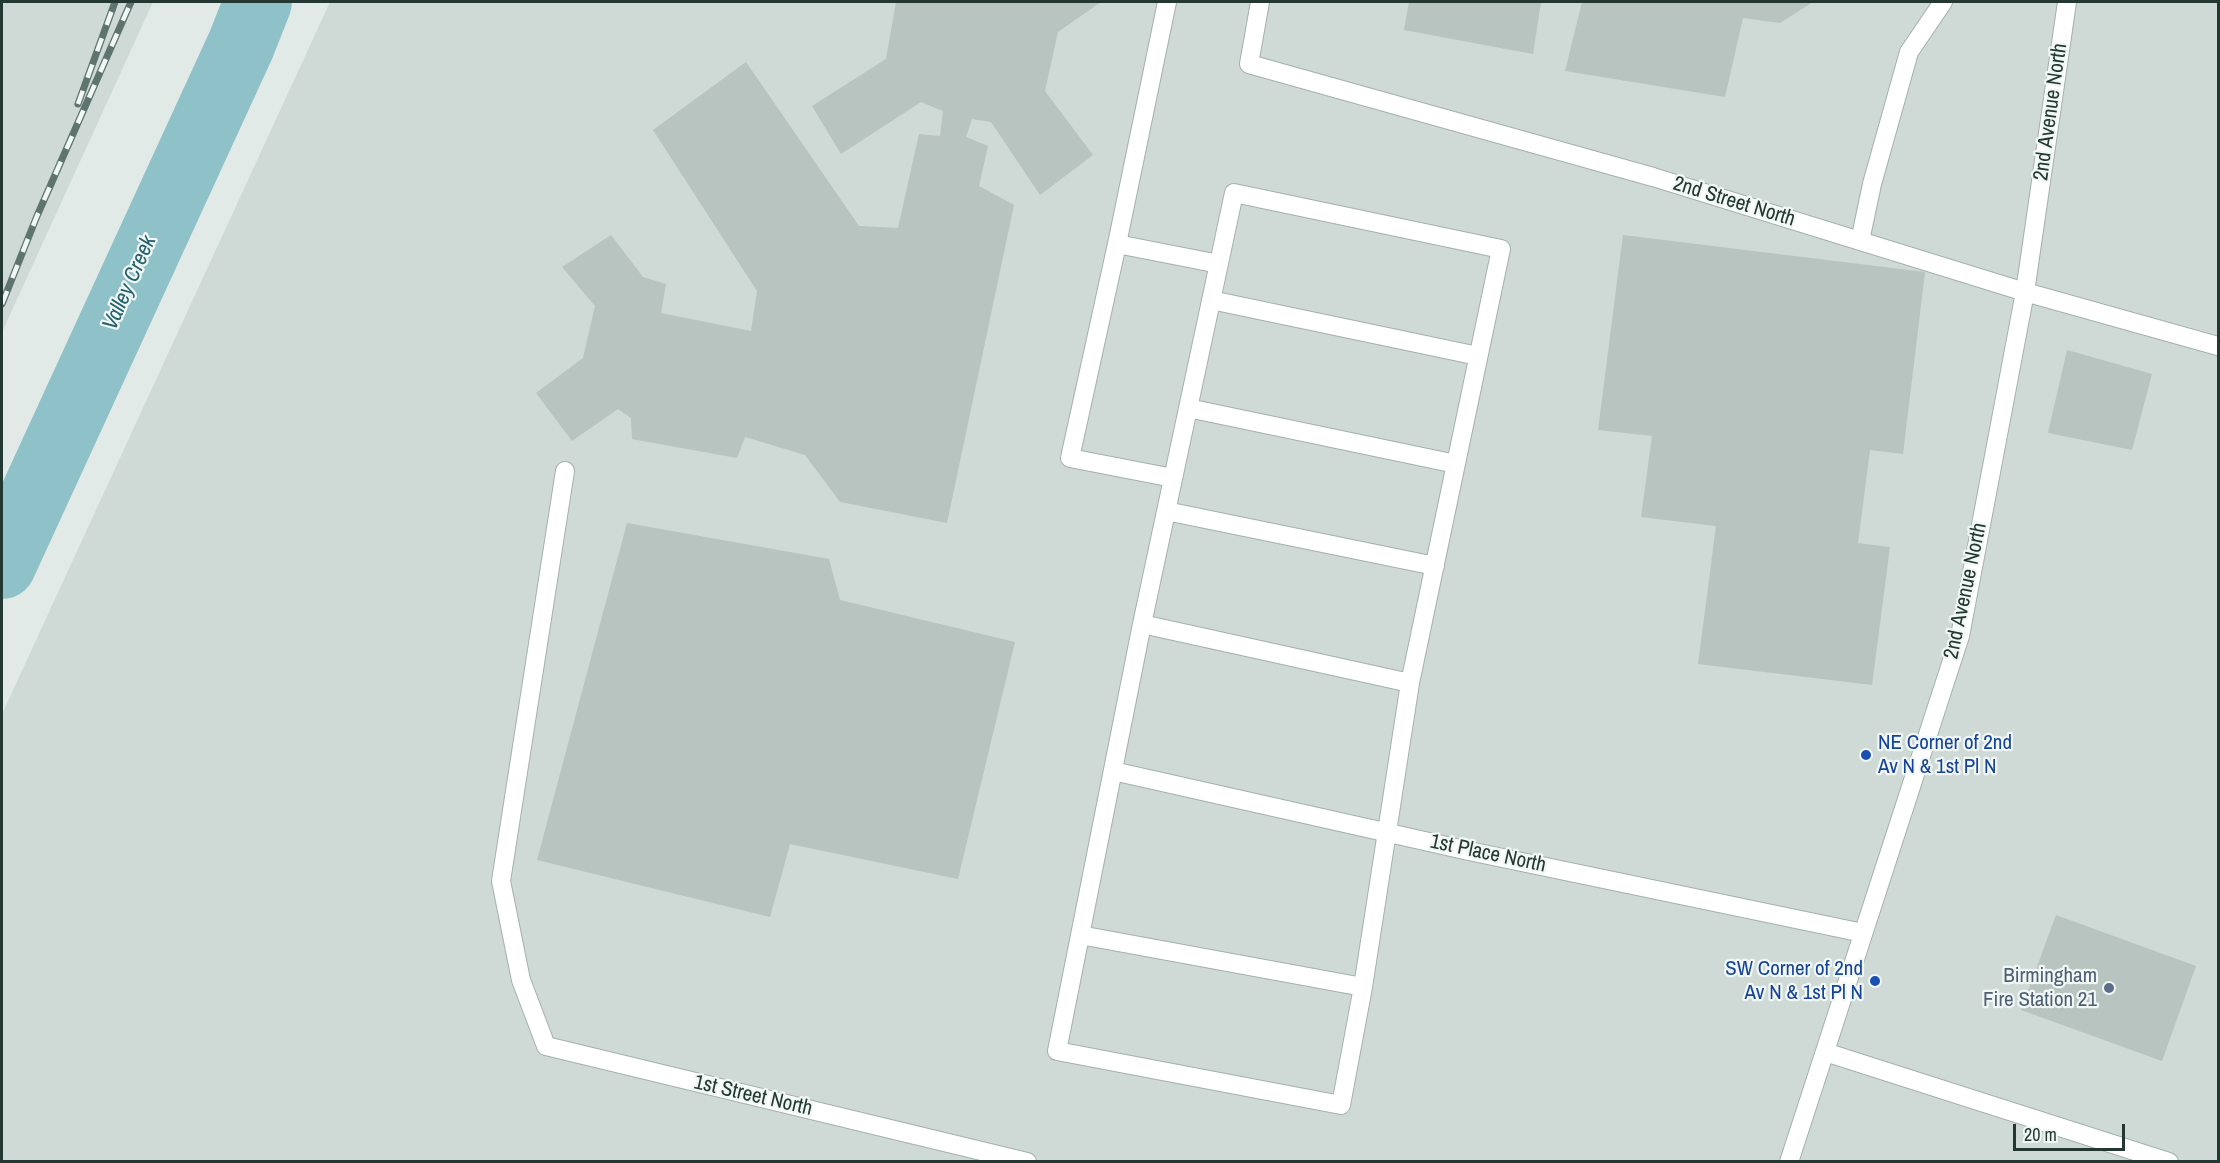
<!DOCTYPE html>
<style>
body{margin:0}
#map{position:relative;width:2220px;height:1163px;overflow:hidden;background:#e1eae6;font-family:"Archivo Narrow",sans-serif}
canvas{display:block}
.frame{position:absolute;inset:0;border:3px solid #233832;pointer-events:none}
.scale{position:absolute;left:2013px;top:1124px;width:112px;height:27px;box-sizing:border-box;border:3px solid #233832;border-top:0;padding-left:8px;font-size:18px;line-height:21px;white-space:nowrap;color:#233832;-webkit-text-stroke:4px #f1f7f4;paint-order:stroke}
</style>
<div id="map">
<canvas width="2220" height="1163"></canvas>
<div class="frame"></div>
<div class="scale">20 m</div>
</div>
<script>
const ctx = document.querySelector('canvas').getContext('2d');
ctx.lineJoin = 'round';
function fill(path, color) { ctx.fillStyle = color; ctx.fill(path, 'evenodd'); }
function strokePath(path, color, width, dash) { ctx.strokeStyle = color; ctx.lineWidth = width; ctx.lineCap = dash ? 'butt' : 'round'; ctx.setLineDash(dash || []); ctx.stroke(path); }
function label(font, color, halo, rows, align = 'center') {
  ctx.font = font + ' "Archivo Narrow",sans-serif'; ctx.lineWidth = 4.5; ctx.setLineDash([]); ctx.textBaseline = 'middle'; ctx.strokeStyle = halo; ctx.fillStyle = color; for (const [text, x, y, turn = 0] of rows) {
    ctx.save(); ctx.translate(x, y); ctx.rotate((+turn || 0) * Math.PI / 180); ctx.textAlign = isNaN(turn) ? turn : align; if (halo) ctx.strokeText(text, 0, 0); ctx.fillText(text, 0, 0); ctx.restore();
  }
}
fill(new Path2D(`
 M 2,2 L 153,2 L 2,332 Z
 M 330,2 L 2218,2 L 2218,1161 L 2,1162 L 2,714 Z`), '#cfd9d5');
strokePath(new Path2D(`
 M 2,565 L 241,45 L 258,2`), '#8fc1c9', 68);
fill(new Path2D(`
 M 896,2 L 1101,2 L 1058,32 L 1045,91 L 1093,155 L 1040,195 L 991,122 L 972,119 L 966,137 L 988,146 L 979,186 L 1014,205 L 947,523 L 840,502 L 805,455 L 745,437 L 737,458 L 632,439 L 631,418 L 618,409 L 572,441 L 536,393 L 583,358 L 595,306 L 562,267 L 611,235 L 643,277 L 666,284 L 661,313 L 751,331 L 757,291 L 653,130 L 746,62 L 859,226 L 898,228 L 919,134 L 940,136 L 943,111 L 921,102 L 841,154 L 812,106 L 886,59 Z
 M 1409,2 L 1541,2 L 1533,54 L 1404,30 Z
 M 1582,2 L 1813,2 L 1780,23 L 1743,18 L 1725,97 L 1565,71 Z
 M 1623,235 L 1925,272 L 1903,454 L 1870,450 L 1858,543 L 1890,547 L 1872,685 L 1698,664 L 1716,526 L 1641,517 L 1652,436 L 1598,430 Z
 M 2067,350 L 2152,374 L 2132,450 L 2048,433 Z
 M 627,523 L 829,559 L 840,600 L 1015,642 L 958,879 L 790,844 L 770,917 L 537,860 Z
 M 2056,915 L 2196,966 L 2162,1061 L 2021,1010 Z`), '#b7c4bf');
const minor = new Path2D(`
 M 1260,2 L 1249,64 L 1653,177 L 2025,292 L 2218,346
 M 1860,241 L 1872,184 L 1909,52 L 1943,2
 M 1117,244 L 1167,2
 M 1211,300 L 1478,356
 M 1188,408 L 1456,464
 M 565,471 L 501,881 L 521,980 L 546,1046 L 1027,1162
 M 1173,478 L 1070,458 L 1117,244 L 1219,264
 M 1166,511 L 1435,566
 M 1113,771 L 1469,851 L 1863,933
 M 1080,935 L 1363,987 L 1341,1105 L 1057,1051 L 1142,624 L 1234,193 L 1501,249 L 1410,683 L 1142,624
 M 1363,987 L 1410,683
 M 1825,1052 L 2169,1162
 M 1789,1162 L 1960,636 L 2025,292 L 2067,2`);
strokePath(minor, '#a4b1ac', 20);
strokePath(minor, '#fff', 18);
const rail = new Path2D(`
 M 78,104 L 115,2
 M 2,304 L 37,216 L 131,2`);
strokePath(rail, '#5e746e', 7);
strokePath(rail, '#f1f7f4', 4.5, [14]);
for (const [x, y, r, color] of [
 [1866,755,6,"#1a4fb4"],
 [1875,981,6,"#1a4fb4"],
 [2109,988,6,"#5c6f8a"]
]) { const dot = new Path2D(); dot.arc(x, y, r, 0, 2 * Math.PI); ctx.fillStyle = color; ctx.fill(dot); strokePath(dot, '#f1f7f4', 2); }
label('21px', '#233832', '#f1f7f4', [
 ["2nd Avenue North",2051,112,-82],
 ["2nd Street North",1734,202,17],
 ["2nd Avenue North",1966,591,-78],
 ["1st Place North",1488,854,12],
 ["1st Street North",753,1096,13]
]);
label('21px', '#164399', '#f1f7f4', [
 ["NE Corner of 2nd",1878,743],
 ["Av N & 1st Pl N",1878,767],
 ["SW Corner of 2nd",1863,969,"right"],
 ["Av N & 1st Pl N",1863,993,"right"]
], 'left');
label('21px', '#4e5e75', '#f1f7f4', [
 ["Birmingham",2097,976],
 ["Fire Station 21",2097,1000]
], 'right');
label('italic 22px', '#25626d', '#f1f7f4', [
 ["Valley Creek",130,283,-66]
]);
</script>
